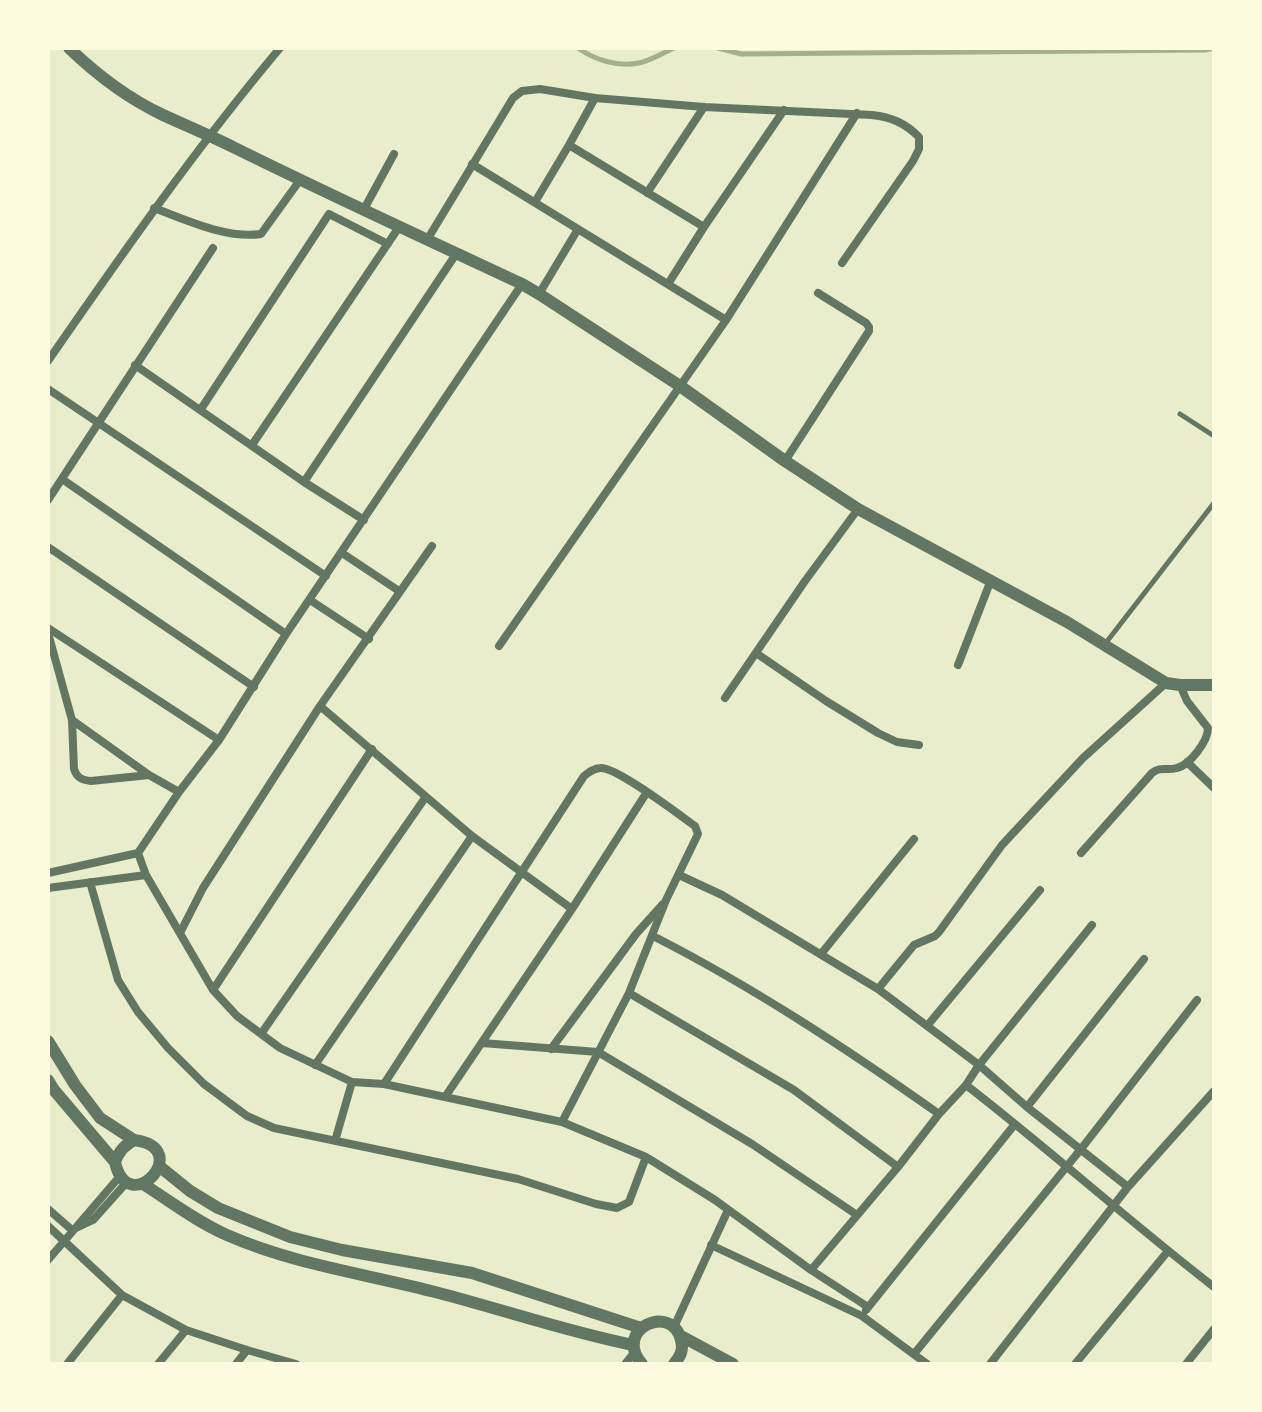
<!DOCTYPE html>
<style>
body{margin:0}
#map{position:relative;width:1262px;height:1412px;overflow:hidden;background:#e9edc9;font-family:Poppins,sans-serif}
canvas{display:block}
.frame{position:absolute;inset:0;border:50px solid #fefae0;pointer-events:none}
</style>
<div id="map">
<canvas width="1262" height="1412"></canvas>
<div class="frame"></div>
</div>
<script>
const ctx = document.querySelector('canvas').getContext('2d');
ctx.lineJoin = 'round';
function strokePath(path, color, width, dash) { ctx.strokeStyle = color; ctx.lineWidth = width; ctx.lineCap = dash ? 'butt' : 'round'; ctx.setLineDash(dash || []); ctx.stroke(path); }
strokePath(new Path2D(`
 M 578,48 C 595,60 617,67 639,63 C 650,61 663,53 674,48
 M 718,48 L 741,54 L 1205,50 L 1214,48`), '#a3b18a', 5);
strokePath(new Path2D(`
 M 1180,414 L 1214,436
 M 1105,644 L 1214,503`), '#617663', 5);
strokePath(new Path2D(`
 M 569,145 L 704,227
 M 472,164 L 726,320
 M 647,193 L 704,107
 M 535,202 L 569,145 L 595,98
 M 154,208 C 187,220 226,239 261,234 L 300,180
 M 363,211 L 394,154
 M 427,240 L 513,98 L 522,91 L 540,89 L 595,98 L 704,107 L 872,115 C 891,117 905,123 919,137 L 919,149 L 913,161 L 842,263
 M 522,284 L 286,634 L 219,740 L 179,792 L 138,853 L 146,875 L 213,990 L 237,1016 L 280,1048 L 352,1082 L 384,1084 L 562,1122 L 646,1157 L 715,1200 L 811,1270 L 868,1307
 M 668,284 L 704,227 L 784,110
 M 539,294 L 578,229
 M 48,361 C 122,254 196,148 280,48
 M 135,365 L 304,482 L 364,520
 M 48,389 L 326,576
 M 201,409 L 329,214 L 388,244
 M 252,445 L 399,227
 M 785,461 L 869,331 L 869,327 L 866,323 L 818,293
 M 62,479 L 286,634
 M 304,482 L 456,254
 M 48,500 L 213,248
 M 48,547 L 254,687
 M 342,553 L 399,591
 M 310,600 L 369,639
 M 48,628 L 219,740
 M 48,633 L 72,720 L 74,769 C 77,778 82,780 91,781 L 149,775
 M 499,646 L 726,320 L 857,113
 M 756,653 L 826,701 L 878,733 L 897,742 L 919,745
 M 958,665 L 991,580
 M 725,698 L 805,581 L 858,509
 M 320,706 L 472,836 L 572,909
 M 72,720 L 149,775 L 179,792
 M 1187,762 L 1214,788
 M 1081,853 L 1152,773 C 1161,766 1166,771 1177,768 C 1190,765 1208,741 1208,728 L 1187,701 L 1180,685
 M 48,873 L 138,853
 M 679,875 L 722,895 L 878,989 L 979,1065 L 1027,1107 L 1128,1187
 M 90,882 L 118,980 L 138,1012 L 168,1048 L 204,1084 L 247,1116 L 274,1128 L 518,1179 L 596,1204 L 617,1208 L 629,1202 L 646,1157
 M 48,888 L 146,875
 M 180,933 L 203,888 L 320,706 L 432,546
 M 653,936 C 753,987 847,1049 939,1114
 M 821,954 L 914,839
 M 878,989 L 914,945 L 935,936 L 939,932 L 1002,845 L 1083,758 L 1166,683
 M 213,990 L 372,749
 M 629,993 L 794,1090 L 898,1167
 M 927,1026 L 1040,890
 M 261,1034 L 425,798
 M 482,1043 L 598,1052 L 752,1144 L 857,1215
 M 551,1049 L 636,934 L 663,904
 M 315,1065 L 472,836
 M 384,1084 L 584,776 C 589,772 594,768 601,768 C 618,768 678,814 695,826 L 698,834 L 666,900 L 629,993 L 562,1122
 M 966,1085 C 1050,1150 1130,1222 1214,1287
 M 445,1097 L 572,909 L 647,792
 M 1027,1107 L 1144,959
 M 335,1141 L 352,1082
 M 48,1209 L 72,1230 L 93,1220 L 127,1182
 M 48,1226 L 122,1295 L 186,1330 L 247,1350 L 296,1364
 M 711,1245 L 862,1316 L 927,1364
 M 48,1260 L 120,1176
 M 811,1270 L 898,1167 L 939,1114 L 966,1085 L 979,1065 L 1092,925
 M 866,1310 L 1015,1124
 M 674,1327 L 728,1210
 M 914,1354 L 1081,1149 L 1197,1000
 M 67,1364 L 122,1295
 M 158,1364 L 186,1330
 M 236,1364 L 247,1350
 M 625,1364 L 634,1353
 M 990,1364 L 1128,1187 L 1214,1091
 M 1075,1364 L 1168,1251
 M 1186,1364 L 1214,1329`), '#617663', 8);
strokePath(new Path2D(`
 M 69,48 C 97,75 127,98 163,115 C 187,126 211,136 235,148 C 330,195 426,239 522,284 L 539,294 L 680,386 L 785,461 L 858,509 L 1067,622 L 1166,683 L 1180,685 L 1214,685
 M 48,1041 L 75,1085 L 100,1118 L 134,1140
 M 48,1080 L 54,1090 L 115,1162 C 128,1221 196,1148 134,1140 C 124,1146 119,1151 115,1162
 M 159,1166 L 190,1191 L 218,1208 L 290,1237 L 342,1250 L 472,1273 L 641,1328
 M 143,1184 C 170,1201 197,1222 227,1235 C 295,1265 368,1274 439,1293 C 504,1310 568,1332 633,1345
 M 681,1336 L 733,1364
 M 642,1364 C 612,1329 672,1302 681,1340 C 684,1350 680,1357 674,1364`), '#617663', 12);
</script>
